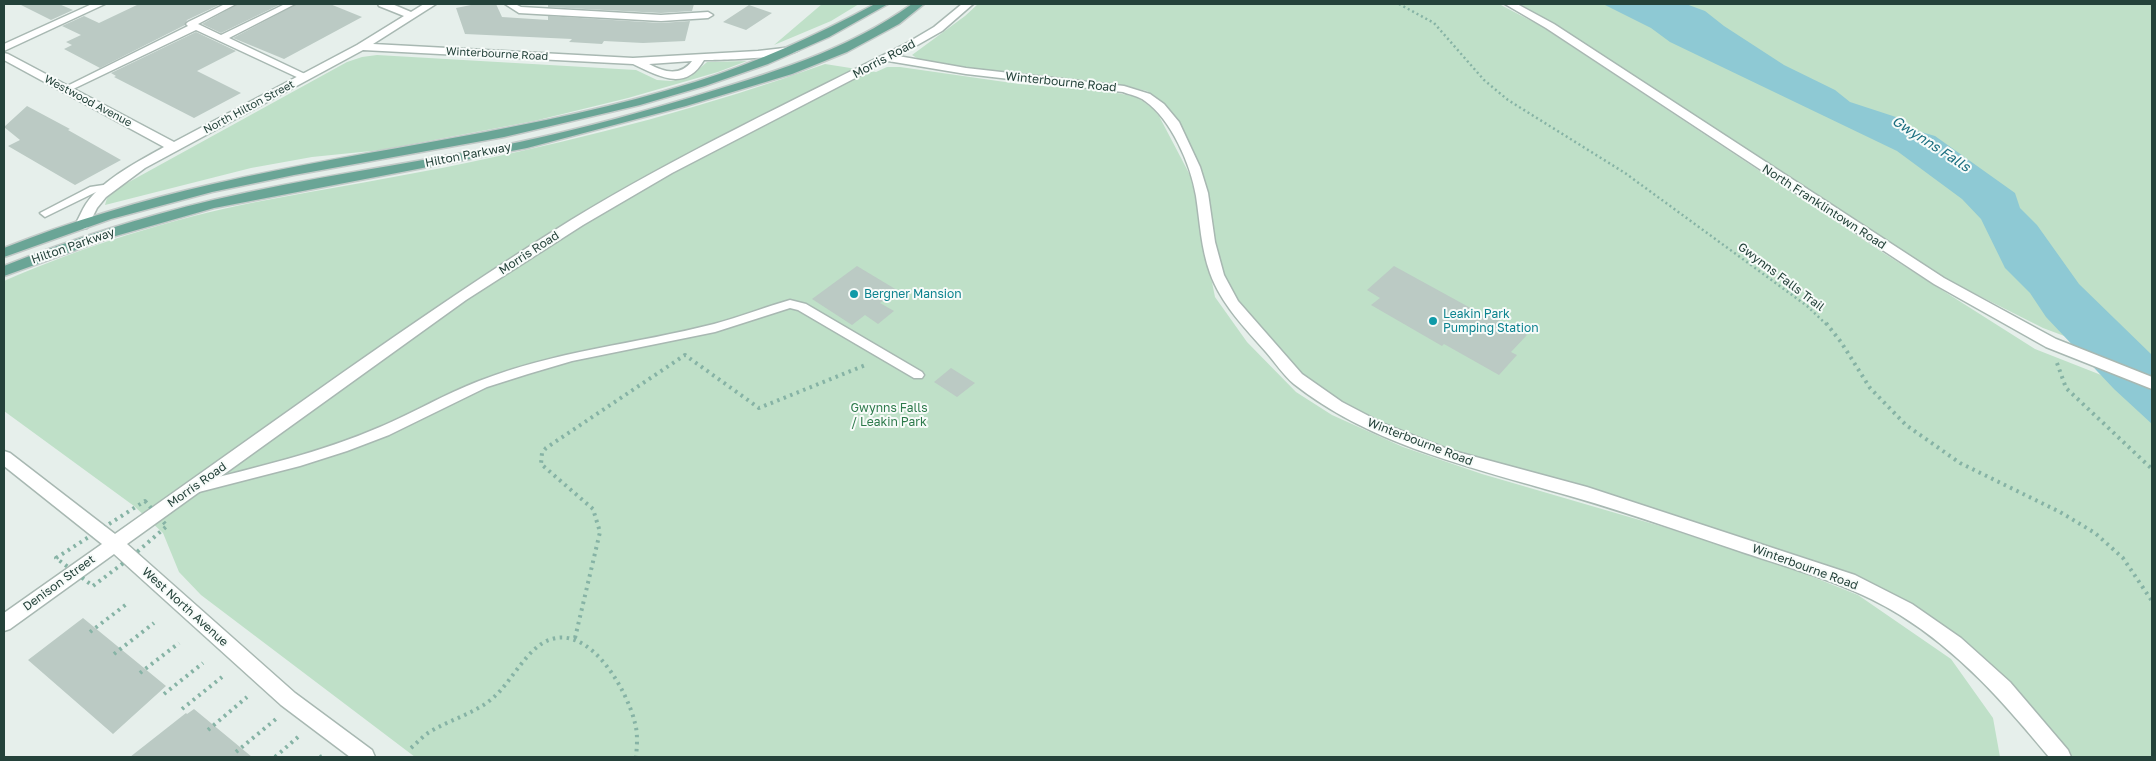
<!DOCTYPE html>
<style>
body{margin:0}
#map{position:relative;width:2156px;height:761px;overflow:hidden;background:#e6efeb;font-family:"Golos Text",sans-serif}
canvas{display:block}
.frame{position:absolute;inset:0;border:5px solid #24423a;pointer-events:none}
</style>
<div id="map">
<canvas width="2156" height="761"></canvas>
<div class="frame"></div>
</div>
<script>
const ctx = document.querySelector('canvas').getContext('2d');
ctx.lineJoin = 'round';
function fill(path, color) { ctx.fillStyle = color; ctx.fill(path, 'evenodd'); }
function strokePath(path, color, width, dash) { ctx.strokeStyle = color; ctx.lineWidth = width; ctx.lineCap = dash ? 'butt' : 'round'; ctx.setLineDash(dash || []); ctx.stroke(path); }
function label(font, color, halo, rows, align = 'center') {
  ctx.font = font + ' "Golos Text",sans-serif'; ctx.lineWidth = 4; ctx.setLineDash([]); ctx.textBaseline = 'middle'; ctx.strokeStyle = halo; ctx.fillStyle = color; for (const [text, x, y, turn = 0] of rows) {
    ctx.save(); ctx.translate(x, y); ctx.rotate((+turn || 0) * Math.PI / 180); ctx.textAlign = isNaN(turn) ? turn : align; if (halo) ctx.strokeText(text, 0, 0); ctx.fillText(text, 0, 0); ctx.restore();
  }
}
fill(new Path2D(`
 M 822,4 L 859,4 L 831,21 L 774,45 Z
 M 978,4 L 1499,4 L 1541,26 L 1882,252 L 2035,349 L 2152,395 L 2152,757 L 2072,757 L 2033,713 L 1881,593 L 1430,445 L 1356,413 L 1316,387 L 1285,357 L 1234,295 L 1217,258 L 1204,178 L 1172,118 L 1156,97 L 1147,91 L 1125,86 L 953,66 L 920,60 L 912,55 L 965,16 Z
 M 1516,4 L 2152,4 L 2152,369 L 2043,328 L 1934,273 L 1545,20 Z
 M 377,55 L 636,70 L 657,80 L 671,81 L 691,76 L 707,62 L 747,61 L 718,72 L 628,98 L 534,121 L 381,150 L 312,157 L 251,168 L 105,205 L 107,198 L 118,188 L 347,62 L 362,57 Z
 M 825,64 L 876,72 L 887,67 L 900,67 L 1019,84 L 1107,91 L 1137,97 L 1152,108 L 1159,116 L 1191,177 L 1215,297 L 1247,342 L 1296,392 L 1332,415 L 1403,447 L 1482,474 L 1667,528 L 1798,571 L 1858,595 L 1951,659 L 1993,718 L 2000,757 L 415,757 L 201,595 L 179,572 L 163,533 L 134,506 L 4,411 L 4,281 C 84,246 171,219 256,202 C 328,188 400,177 471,162 C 591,137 709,106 825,64 Z`), '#bfe0c8');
fill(new Path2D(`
 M 1603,4 L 1686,4 L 1705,11 L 1724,26 L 1784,65 L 1835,90 L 1850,102 L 1899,118 L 1918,131 L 1935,136 L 2015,193 L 2020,208 L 2037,225 L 2079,284 L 2152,355 L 2152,424 L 2114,389 L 2046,317 L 2030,293 L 2005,268 L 1981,219 L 1962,199 L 1897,151 L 1670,42 L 1651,28 Z`), '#8ec9d4');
fill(new Path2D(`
 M 19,4 L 59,4 L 73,10 L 51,20 Z
 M 139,4 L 221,4 L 187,20 L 185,25 L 100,68 L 64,49 L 72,45 L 66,42 L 81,35 L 62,26 L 84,16 L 99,23 Z
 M 238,4 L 281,4 L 221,33 L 202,24 Z
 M 297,4 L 330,4 L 362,17 L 284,59 L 233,38 Z
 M 476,4 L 496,4 L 502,17 L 548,20 L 548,16 L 661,23 L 690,21 L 685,41 L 643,43 L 604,41 L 602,44 L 569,42 L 572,39 L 465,34 L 456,8 Z
 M 548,4 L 694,4 L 692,11 L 661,13 L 548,7 Z
 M 749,5 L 772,13 L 746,30 L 723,22 Z
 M 196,32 L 236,51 L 197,71 L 241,93 L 194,118 L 114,77 L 116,76 L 111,73 Z
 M 27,106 L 70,129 L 68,130 L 121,160 L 75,185 L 8,146 L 20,140 L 4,127 Z
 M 857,266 L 897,290 L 880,303 L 894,311 L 878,324 L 865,315 L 852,325 L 812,299 Z
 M 1394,266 L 1487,317 L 1489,315 L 1527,335 L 1511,352 L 1517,355 L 1499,375 L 1444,344 L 1442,346 L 1371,305 L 1380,298 L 1367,290 Z
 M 951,368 L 975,383 L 957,397 L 934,382 Z
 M 83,618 L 166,686 L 113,734 L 28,660 Z
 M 194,709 L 252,757 L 130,757 L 186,713 L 187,714 Z`), '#bbcac4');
const service = new Path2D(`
 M 225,4 L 236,4 L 198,24 L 221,35 L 285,4 L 295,4 L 229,38 L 307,75 L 307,79 L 301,79 L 196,30 L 69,91 L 63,91 L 61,89 L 188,26 L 186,24 L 188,22 Z
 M 505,4 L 515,4 L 521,7 L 661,15 L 708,12 L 713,15 L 708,18 L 661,21 L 519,13 Z
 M 110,184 L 115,187 L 114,189 L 96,192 L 49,215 L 45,217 L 40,213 L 90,187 Z
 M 790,300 L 806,304 L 922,372 L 924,375 L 922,378 L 914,378 L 798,310 L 790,308 L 715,332 L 572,361 L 528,374 L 487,387 L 389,435 L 347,451 L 300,466 L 195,493 L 190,492 L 188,488 L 190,484 L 195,483 C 257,467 320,453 380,427 C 413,413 445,394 479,381 C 555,351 636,344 714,324 C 740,317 765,307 790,300 Z`);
const minor = new Path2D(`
 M 92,4 L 105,4 L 4,51 L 4,44 Z
 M 378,4 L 392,4 L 411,12 L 424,4 L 436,4 L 373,44 L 633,58 L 758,51 L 793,47 L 799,50 C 790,58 720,60 704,60 C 685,93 657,75 633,64 L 363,50 L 145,168 L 106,197 L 97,208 L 87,228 L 82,229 L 75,225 C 79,218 82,210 86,204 C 102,180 139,161 164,147 L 4,60 L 4,53 L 8,54 L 174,142 L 357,45 L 404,16 L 379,6 ZM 692,61 C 680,77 664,72 649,64 Z
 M 962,4 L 973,4 L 942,31 L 898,56 L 966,68 L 1124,86 L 1150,94 L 1164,104 L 1179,122 L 1200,167 L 1208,193 L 1215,242 L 1224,275 L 1238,301 L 1302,374 L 1342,402 L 1384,424 L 1450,450 L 1587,487 L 1855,575 L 1912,604 L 1961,638 L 2010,682 L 2068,750 L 2071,757 L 2049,757 C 2004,703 1961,653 1900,615 C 1852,585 1796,570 1742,552 C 1677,530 1612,507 1545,489 C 1458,464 1366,441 1294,384 C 1283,375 1275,362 1266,352 C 1245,328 1221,304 1210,273 C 1201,248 1200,222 1196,196 C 1191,165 1171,119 1145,101 C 1139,96 1130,95 1123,92 L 966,74 L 888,61 L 672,173 L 583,225 L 466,300 L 127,544 L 295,693 L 372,750 L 375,757 L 350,757 L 281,705 L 114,554 L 10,629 L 4,631 L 4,613 L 102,544 L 4,466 L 4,451 L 10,453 L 115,534 C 266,428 414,318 571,220 C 679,154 795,100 907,43 L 934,27 Z`);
const tertiary = new Path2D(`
 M 1505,4 L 1517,4 L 1554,24 L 1944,278 L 2056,339 L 2152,377 L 2152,389 L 2046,347 L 1934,284 L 1546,28 Z`);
const primary = new Path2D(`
 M 875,4 L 888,4 L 829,37 L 768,64 L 705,86 L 640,105 L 504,137 L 294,175 L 212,192 L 111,219 L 4,257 L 4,248 C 72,221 142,200 213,184 C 374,147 538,131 695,82 C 758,62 817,35 875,4 Z
 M 912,4 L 924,4 L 899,24 L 847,52 L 792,74 L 686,106 L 527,148 L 214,208 L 112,237 L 4,276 L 4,266 C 72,239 142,217 213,200 C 306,178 401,165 495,147 C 561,134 625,117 689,98 C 768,74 845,52 912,4 Z`);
strokePath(service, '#a8b8b2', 3);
strokePath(minor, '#a8b8b2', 3);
strokePath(tertiary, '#a8b8b2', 3);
strokePath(primary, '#c2cac8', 3);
strokePath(new Path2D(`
 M 1399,4 L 1434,23 L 1484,80 L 1508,100 L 1625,173 L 1807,306 L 1827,325`), '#86b3a5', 2.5, [2, 3]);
strokePath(new Path2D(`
 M 1826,323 L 1841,342 L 1870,388 L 1906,425 L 1960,463 L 2060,512 L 2095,533 L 2123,558 L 2152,601
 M 2057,363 L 2066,388 L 2152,469
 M 145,501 L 167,526 L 130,558 L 93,586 L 56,558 Z
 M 90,632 L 128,603
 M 575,638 L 600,532 L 593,509 L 541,464 L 542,453 L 546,448 L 685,355 L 759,408 L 868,364
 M 114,654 L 154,623
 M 140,673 L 179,643
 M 164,694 L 203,663
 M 182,709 L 222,677
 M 208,730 L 247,697
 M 411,748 C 417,743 422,737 428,733 C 450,719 475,714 494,697 C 512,681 527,648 549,640 C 590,624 627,690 635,723 C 638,734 637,746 636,757
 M 236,752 L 276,719
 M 275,757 L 298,737
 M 320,757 L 322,756`), '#86b3a5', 4, [2.5, 4.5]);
fill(service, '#fff');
fill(minor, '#fff');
fill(tertiary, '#fff');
fill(primary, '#6aa596');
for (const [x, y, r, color] of [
 [854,294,5,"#0f9aa8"],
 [1433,321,5,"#0f9aa8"]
]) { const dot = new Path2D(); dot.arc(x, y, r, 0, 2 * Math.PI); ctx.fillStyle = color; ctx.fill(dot); strokePath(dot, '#f7fbf9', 2); }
label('11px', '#24423a', '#f7fbf9', [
 ["Winterbourne Road",497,54,3],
 ["Westwood Avenue",88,101,28],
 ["North Hilton Street",249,107,-28]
]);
label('12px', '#24423a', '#f7fbf9', [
 ["Morris Road",884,59,-28],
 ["Winterbourne Road",1061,82,6],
 ["Hilton Parkway",468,155,-11],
 ["North Franklintown Road",1824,207,33],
 ["Hilton Parkway",73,246,-19],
 ["Morris Road",529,253,-33],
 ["Gwynns Falls Trail",1781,277,37],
 ["Winterbourne Road",1420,442,21],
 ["Morris Road",197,485,-35],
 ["Winterbourne Road",1805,567,20],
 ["Denison Street",59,583,-36],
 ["West North Avenue",185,607,42]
]);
label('12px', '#0d838f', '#f7fbf9', [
 ["Bergner Mansion",864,294],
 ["Leakin Park",1443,314],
 ["Pumping Station",1443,328]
], 'left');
label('12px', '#2d7a4b', '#f7fbf9', [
 ["Gwynns Falls",889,408],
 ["/ Leakin Park",889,422]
]);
label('italic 14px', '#1c6f80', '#f7fbf9', [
 ["Gwynns Falls",1931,144,33]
]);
</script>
